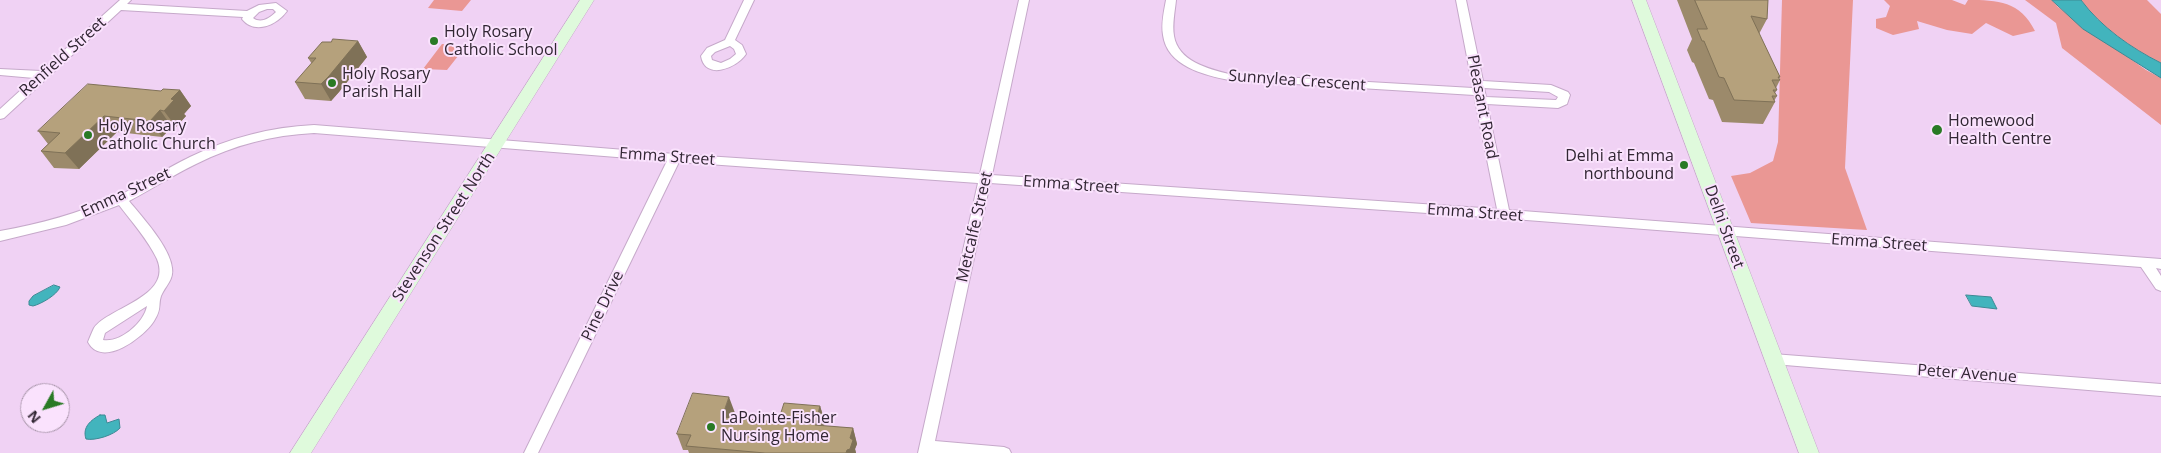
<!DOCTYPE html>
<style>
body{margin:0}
#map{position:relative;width:2161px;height:453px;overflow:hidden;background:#f0d2f4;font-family:"Open Sans",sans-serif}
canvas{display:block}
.north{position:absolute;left:20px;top:383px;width:50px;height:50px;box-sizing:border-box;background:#fae2fd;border:1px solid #aa97ac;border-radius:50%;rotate:231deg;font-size:14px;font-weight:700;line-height:20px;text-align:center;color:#312633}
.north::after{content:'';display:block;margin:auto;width:18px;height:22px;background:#297a25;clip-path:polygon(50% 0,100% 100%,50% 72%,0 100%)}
</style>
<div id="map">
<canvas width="2161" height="453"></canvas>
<div class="north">N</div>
</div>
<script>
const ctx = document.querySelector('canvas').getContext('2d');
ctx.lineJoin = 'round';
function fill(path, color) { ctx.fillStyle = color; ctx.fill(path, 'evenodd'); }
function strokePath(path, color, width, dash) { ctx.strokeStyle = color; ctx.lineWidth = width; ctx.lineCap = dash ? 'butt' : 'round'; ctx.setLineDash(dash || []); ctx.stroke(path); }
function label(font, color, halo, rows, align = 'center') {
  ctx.font = font + ' "Open Sans",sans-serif'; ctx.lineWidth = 4; ctx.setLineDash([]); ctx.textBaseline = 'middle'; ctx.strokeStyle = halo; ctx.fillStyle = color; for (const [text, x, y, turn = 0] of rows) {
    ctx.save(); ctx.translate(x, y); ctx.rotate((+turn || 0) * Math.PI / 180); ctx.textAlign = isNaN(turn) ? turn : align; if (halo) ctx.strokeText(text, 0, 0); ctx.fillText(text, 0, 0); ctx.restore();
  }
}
fill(new Path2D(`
 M 434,0 L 471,0 L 462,11 L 428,8 Z
 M 1782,0 L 1853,0 L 1845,168 L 1867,230 L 1751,223 L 1731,176 L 1750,173 L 1773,161 L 1778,142 Z
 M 1884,0 L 1952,0 L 1965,5 L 1968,0 C 1998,0 2020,1 2035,31 L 2013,36 L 1986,23 L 1972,34 L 1947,30 L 1917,21 L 1919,29 L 1893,35 L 1876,28 L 1876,19 L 1886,17 L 1890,6 Z
 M 2025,0 L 2052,0 L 2058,7 L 2146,70 L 2161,78 L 2161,125 L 2062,48 L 2056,23 Z
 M 2081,0 L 2147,0 L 2161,14 L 2161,63 C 2131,48 2101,27 2081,0 Z
 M 442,44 L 466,46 L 447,70 L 423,69 Z`), '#ea9794');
const water = new Path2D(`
 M 2052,0 L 2081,0 C 2101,27 2131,48 2161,63 L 2161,78 L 2083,29 Z
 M 54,285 L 60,287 C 57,295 41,304 33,306 L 29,305 L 29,301 L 33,296 Z
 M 1966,295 L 1991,297 L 1997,309 L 1972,306 Z
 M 100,415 L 105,415 L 107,423 L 119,419 L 120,428 C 114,435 95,441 86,439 C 82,427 91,420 100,415 Z`);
fill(water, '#42b4bd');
strokePath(water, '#3d8994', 1);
const street = new Path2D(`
 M 120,0 L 131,0 L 127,4 L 247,11 L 259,5 L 276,3 L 287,11 C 277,25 255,35 242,19 L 243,17 L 121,10 L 4,118 L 0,119 L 0,109 L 34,78 L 0,75 L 0,69 L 41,71 ZM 267,9 L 273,9 L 276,12 C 270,18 261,24 253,18 L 259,12 Z
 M 744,0 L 754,0 L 735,40 L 742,45 L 746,54 C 737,68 705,81 701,56 L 707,48 L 725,40 ZM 730,46 L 734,49 L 736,54 L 730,59 L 721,63 L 712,60 L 711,56 L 715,52 Z
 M 1019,0 L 1029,0 L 992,175 L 1497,209 L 1474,95 L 1229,80 C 1204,75 1167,66 1163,35 C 1161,23 1164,11 1166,0 L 1176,0 C 1175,11 1172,24 1174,36 C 1178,61 1208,69 1229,74 L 1473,88 L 1456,0 L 1466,0 L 1483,81 L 1551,85 L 1568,92 L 1570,95 L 1567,104 L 1558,108 L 1487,104 L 1509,210 L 2161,259 L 2161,269 L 2156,268 L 2161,276 L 2161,291 L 2156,289 L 2141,267 L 1500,218 L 990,183 L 935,441 L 1004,447 L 1009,449 L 1011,453 L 918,453 L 978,183 L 679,162 L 538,453 L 524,453 L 667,161 L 314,133 C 272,135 234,145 196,164 C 173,175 152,189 129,201 C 142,217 170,247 172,268 C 174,280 165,286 161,296 C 158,305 162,309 154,321 C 144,337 102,369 88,342 C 90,337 92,332 94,328 C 109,307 173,297 157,259 C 148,240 132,222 119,205 L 66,225 L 0,241 L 0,231 C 40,224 79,213 116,197 C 141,185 165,169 190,157 C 229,138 270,127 314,125 L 675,154 L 980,174 ZM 1484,88 L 1549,92 L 1558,97 L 1556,100 L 1486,97 ZM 147,306 C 144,323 120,343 103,340 L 105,333 Z
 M 1773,354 L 2161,384 L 2161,396 L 1773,364 L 1768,363 L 1766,359 L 1768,355 Z`);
const secondary = new Path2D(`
 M 580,0 L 594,0 L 311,453 L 290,453 Z
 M 1632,0 L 1646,0 L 1819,453 L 1799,453 Z`);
strokePath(street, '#c6a9ca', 2);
strokePath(secondary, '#c6a9ca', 1);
fill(street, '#fff');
fill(secondary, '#dffadc');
fill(new Path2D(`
 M 1677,0 L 1768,0 L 1767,19 L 1759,34 L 1780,77 L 1779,79 L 1780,80 L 1776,88 L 1777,90 L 1775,93 L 1777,96 L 1774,101 L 1775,102 L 1763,124 L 1722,122 L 1713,100 L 1709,99 L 1694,63 L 1692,62 L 1687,50 L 1692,39 Z
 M 358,41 L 367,57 L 339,92 L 331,101 L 305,99 L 295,82 L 312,64 L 308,58 Z
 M 180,90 L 191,106 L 184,114 L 186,116 L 176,127 L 172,127 L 162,137 L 117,132 L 79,169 L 54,168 L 41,151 L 48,144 L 38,131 L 161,91 Z
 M 820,406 L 825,422 L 824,426 L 853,428 L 857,444 L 855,449 L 856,453 L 689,453 L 688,450 L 683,450 L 677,434 L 735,413 L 733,418 L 778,422 Z`), '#9c8a6b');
fill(new Path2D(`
 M 358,41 L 367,57 L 339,92 L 331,101 L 321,84 Z
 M 180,90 L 191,106 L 184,114 L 186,116 L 176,127 L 164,111 L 171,99 Z
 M 160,110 L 172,127 L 162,137 L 150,121 Z
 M 104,116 L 117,132 L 79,169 L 65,153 Z
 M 729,397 L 735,413 L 728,433 L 722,417 Z
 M 820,406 L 825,422 L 819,441 L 815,425 Z
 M 853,428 L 857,444 L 855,449 L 856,453 L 846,453 Z`), '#7f7157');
const building = new Path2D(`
 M 1695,0 L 1768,0 L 1767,19 L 1751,16 L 1780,77 L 1778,77 L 1780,80 L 1772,80 L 1777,90 L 1773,90 L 1777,96 L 1772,96 L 1775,102 L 1734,100 L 1724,78 L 1719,77 L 1704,41 L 1702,41 L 1697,29 L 1707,29 Z
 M 333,39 L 358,41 L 329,76 L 321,84 L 295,82 L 316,58 L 308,58 L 322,42 L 331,42 Z
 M 88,84 L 161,91 L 163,89 L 180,90 L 171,99 L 174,100 L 164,111 L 160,110 L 150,121 L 104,116 L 65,153 L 41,151 L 60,133 L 38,131 Z
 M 693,393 L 729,397 L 722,417 L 778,422 L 784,403 L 820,406 L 815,425 L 853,428 L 850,438 L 853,440 L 850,449 L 847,450 L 846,453 L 765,453 L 686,446 L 691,435 L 677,434 Z`);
fill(building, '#b5a17c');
strokePath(building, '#7f7157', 1);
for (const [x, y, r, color] of [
 [434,41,5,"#297a25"],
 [332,83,5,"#297a25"],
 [1937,130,6,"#297a25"],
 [88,135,5,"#297a25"],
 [1684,165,5,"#297a25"],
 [711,427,5,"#297a25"]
]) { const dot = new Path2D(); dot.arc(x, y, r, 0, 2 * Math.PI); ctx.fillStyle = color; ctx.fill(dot); strokePath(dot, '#fae2fd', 2); }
label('16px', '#312633', '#fae2fd', [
 ["Holy Rosary",444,32],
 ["Catholic School",444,50],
 ["Holy Rosary",342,74],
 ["Parish Hall",342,92],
 ["Homewood",1948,121],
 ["Health Centre",1948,139],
 ["Holy Rosary",98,126],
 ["Catholic Church",98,144],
 ["Delhi at Emma",1674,156,"right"],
 ["northbound",1674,174,"right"],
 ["LaPointe-Fisher",721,418],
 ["Nursing Home",721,436]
], 'left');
label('16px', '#312633', '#fae2fd', [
 ["Renfield Street",63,57,-42],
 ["Sunnylea Crescent",1297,81,4],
 ["Pleasant Road",1482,107,79],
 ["Emma Street",667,157,4],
 ["Emma Street",1071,185,4],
 ["Emma Street",126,193,-25],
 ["Emma Street",1475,213,4],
 ["Stevenson Street North",444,227,-57],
 ["Metcalfe Street",975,227,-77],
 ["Delhi Street",1724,227,70],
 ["Emma Street",1879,243,4],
 ["Pine Drive",603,306,-64],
 ["Peter Avenue",1967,374,4]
]);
</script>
